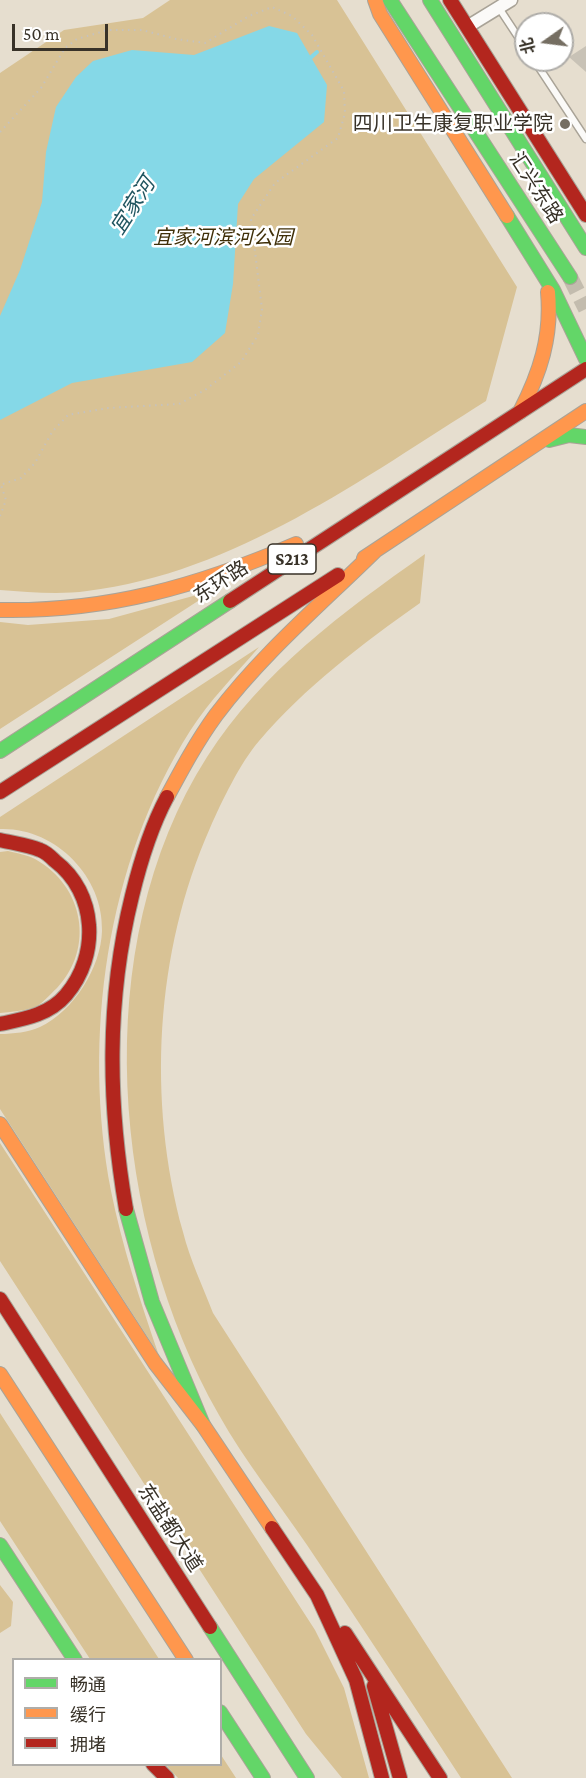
<!DOCTYPE html>
<meta charset="utf-8">
<style>
body{margin:0}
#map{position:relative;width:586px;height:1778px;overflow:hidden;background:#e6decf;font-family:"Crimson Pro","Noto Sans SC",serif}
canvas{display:block}
.legend{position:absolute;left:12px;top:1658px;width:210px;height:108px;box-sizing:border-box;background:#fff;border:2px solid #afada9;margin:0;padding:8px 10px;list-style:none;font-size:18px;color:#383228}
.legend li{display:flex;align-items:center;gap:12px;height:30px}
.legend b{width:30px;border:2px solid #afada9}
.north{position:absolute;left:514px;top:12px;width:60px;height:60px;box-sizing:border-box;background:#fff;border:2px solid #afada9;border-radius:50%;rotate:256deg;font-size:16px;font-weight:700;line-height:24px;text-align:center;color:#383228}
.north::after{content:'';display:block;margin:auto;width:21px;height:27px;background:#756e62;clip-path:polygon(50% 0,100% 100%,50% 72%,0 100%)}
.scale{position:absolute;left:12px;top:24px;width:96px;height:27px;box-sizing:border-box;border:3px solid #383228;border-top:0;padding-left:8px;font-size:18px;line-height:21px;white-space:nowrap;color:#383228;-webkit-text-stroke:4px #fff;paint-order:stroke}
</style>
<div id="map">
<canvas width="586" height="1778"></canvas>
<ul class="legend">
<li><b style="height:8px;background:#63d668"></b>畅通</li>
<li><b style="height:8px;background:#ff974d"></b>缓行</li>
<li><b style="height:8px;background:#b3261e"></b>拥堵</li>
</ul>
<div class="north">北</div>
<div class="scale">50 m</div>
</div>
<script>
const ctx = document.querySelector('canvas').getContext('2d');
ctx.lineJoin = 'round';
function fill(path, color) { ctx.fillStyle = color; ctx.fill(path, 'evenodd'); }
function strokePath(path, color, width, dash) { ctx.strokeStyle = color; ctx.lineWidth = width; ctx.lineCap = dash ? 'butt' : 'round'; ctx.setLineDash(dash || []); ctx.stroke(path); }
function label(font, color, halo, rows, align = 'center') {
  ctx.font = font + ' "Crimson Pro","Noto Sans SC",serif'; ctx.lineWidth = 5; ctx.setLineDash([]); ctx.textBaseline = 'middle'; ctx.strokeStyle = halo; ctx.fillStyle = color; for (const [text, x, y, turn = 0] of rows) {
    ctx.save(); ctx.translate(x, y); ctx.rotate((+turn || 0) * Math.PI / 180); ctx.textAlign = isNaN(turn) ? turn : align; if (halo) ctx.strokeText(text, 0, 0); ctx.fillText(text, 0, 0); ctx.restore();
  }
}
fill(new Path2D(`
 M 170,0 L 337,0 L 517,287 L 486,401 C 363,478 235,573 87,591 C 59,595 28,592 0,590 L 0,73 L 64,30 L 143,18 Z
 M 425,554 L 420,603 C 362,644 305,687 259,741 C 240,763 222,801 210,828 C 155,952 147,1101 183,1232 C 190,1260 203,1287 213,1313 L 512,1778 L 461,1778 C 410,1700 359,1622 307,1545 C 278,1502 244,1460 219,1415 C 112,1225 86,947 207,757 C 262,671 343,612 425,554 Z
 M 215,590 L 0,729 L 0,622 L 28,625 L 109,619 Z
 M 259,647 C 236,674 209,701 190,731 C 106,864 82,1038 111,1191 C 122,1246 140,1300 158,1353 L 0,1109 L 0,1034 C 13,1034 29,1032 40,1027 C 74,1011 101,967 102,931 C 104,876 54,827 0,829 L 0,817 Z
 M 8,851 C 16,853 27,855 35,859 C 84,886 95,948 57,988 C 50,994 41,1006 32,1008 C 22,1011 10,1012 0,1013 L 0,852 Z
 M 0,1143 L 315,1630 L 344,1688 L 369,1778 L 342,1778 L 306,1734 L 0,1261 Z
 M 0,1413 L 159,1659 L 90,1659 L 0,1521 Z
 M 0,1585 L 13,1602 L 11,1626 L 0,1633 Z
 M 221,1755 L 236,1778 L 178,1778 L 166,1765 L 220,1764 Z`), '#d8c295');
fill(new Path2D(`
 M 269,26 L 297,33 L 327,85 L 324,122 L 254,179 L 238,204 L 233,284 L 225,333 L 192,362 L 72,383 L 0,420 L 0,316 L 20,270 L 42,202 L 46,152 L 56,107 L 76,77 L 93,61 L 132,50 L 194,55 Z`), '#85d8e7');
strokePath(new Path2D(`
 M 308,60 L 317,52`), '#85d8e7', 4);
fill(new Path2D(`
 M 586,46 L 586,72 L 569,57 Z`), '#c8c2b6');
strokePath(new Path2D(`
 M 570,277 L 586,309`), '#c3bcae', 16, [16, 8]);
const lane = new Path2D(`
 M 499,8 L 526,49
 M 534,60 L 586,139`);
const street = new Path2D(`
 M 467,27 L 511,0`);
const fast = new Path2D(`
 M 390,0 L 570,277
 M 430,0 L 586,248
 M 507,216 L 553,290 L 586,359
 M 549,440 L 569,435 L 586,437
 M 0,751 L 230,601
 M 126,1209 L 152,1302 L 203,1425
 M 0,1545 L 75,1660
 M 210,1627 L 307,1778
 M 220,1712 L 263,1778`);
const slow = new Path2D(`
 M 375,0 L 380,14 L 507,216
 M 520,412 C 540,373 552,337 548,292
 M 364,558 L 586,411
 M 0,610 C 108,612 198,586 296,544
 M 167,797 C 182,769 197,741 216,715 C 262,654 321,604 375,551
 M 0,1124 L 155,1363 L 203,1425 L 272,1528
 M 0,1374 L 186,1660`);
const jam = new Path2D(`
 M 450,0 L 586,215
 M 230,601 L 586,369
 M 0,792 L 338,575
 M 0,840 C 13,843 28,845 40,850 C 46,852 51,857 55,861 C 97,893 100,955 66,995 C 49,1015 24,1019 0,1024
 M 126,1209 C 108,1104 106,1001 132,896 C 140,863 151,827 167,797
 M 0,1299 L 210,1627
 M 272,1528 L 317,1595 L 356,1680 L 382,1778
 M 345,1633 L 440,1778
 M 374,1686 L 400,1778
 M 153,1764 L 167,1778`);
strokePath(lane, '#a9a397', 9);
strokePath(street, '#a9a397', 15);
strokePath(fast, '#a9a397', 16);
strokePath(slow, '#a9a397', 16);
strokePath(jam, '#a9a397', 16);
strokePath(new Path2D(`
 M 0,132 L 41,88 L 65,48 L 77,39 L 108,30 L 142,30 L 176,39 L 205,43 L 249,16 L 272,7 L 292,16 L 312,35 L 344,91 L 345,113 L 338,138 L 275,183 L 251,219 L 262,309 L 258,335 L 241,362 L 205,390 L 179,404 L 108,408 L 68,415 L 52,432 L 35,463 L 21,478 L 0,485
 M 0,516 L 6,500 L 1,485`), '#c6c2bd', 2, [1.5, 4.5]);
strokePath(lane, '#fbfaf8', 6);
strokePath(street, '#fbfaf8', 12);
strokePath(fast, '#63d668', 14);
strokePath(slow, '#ff974d', 14);
strokePath(jam, '#b3261e', 14);
for (const [x, y, r, color] of [
 [565,124,6,"#756e62"]
]) { const dot = new Path2D(); dot.arc(x, y, r, 0, 2 * Math.PI); ctx.fillStyle = color; ctx.fill(dot); strokePath(dot, '#fff', 2); }
for (const [x, y, w] of [
 [292,559,48]
]) { const box = new Path2D(); box.roundRect(x - w / 2, y - 15, w, 30, 4.5); ctx.fillStyle = '#fff'; ctx.fill(box); strokePath(box, '#383228', 1.5); }
label('bold 18px', '#383228', null, [
 ["S213",292,559]
]);
label('20px', '#383228', '#fff', [
 ["四川卫生康复职业学院",553,124]
], 'right');
label('20px', '#383228', '#fff', [
 ["汇兴东路",536,188,57],
 ["东环路",221,582,-33],
 ["东盐都大道",170,1528,57]
]);
label('italic 20px', '#3f2f08', '#fff', [
 ["宜家河滨河公园",223,238]
]);
label('italic 21px', '#215560', '#fff', [
 ["宜家河",133,206,-57]
]);
</script>
